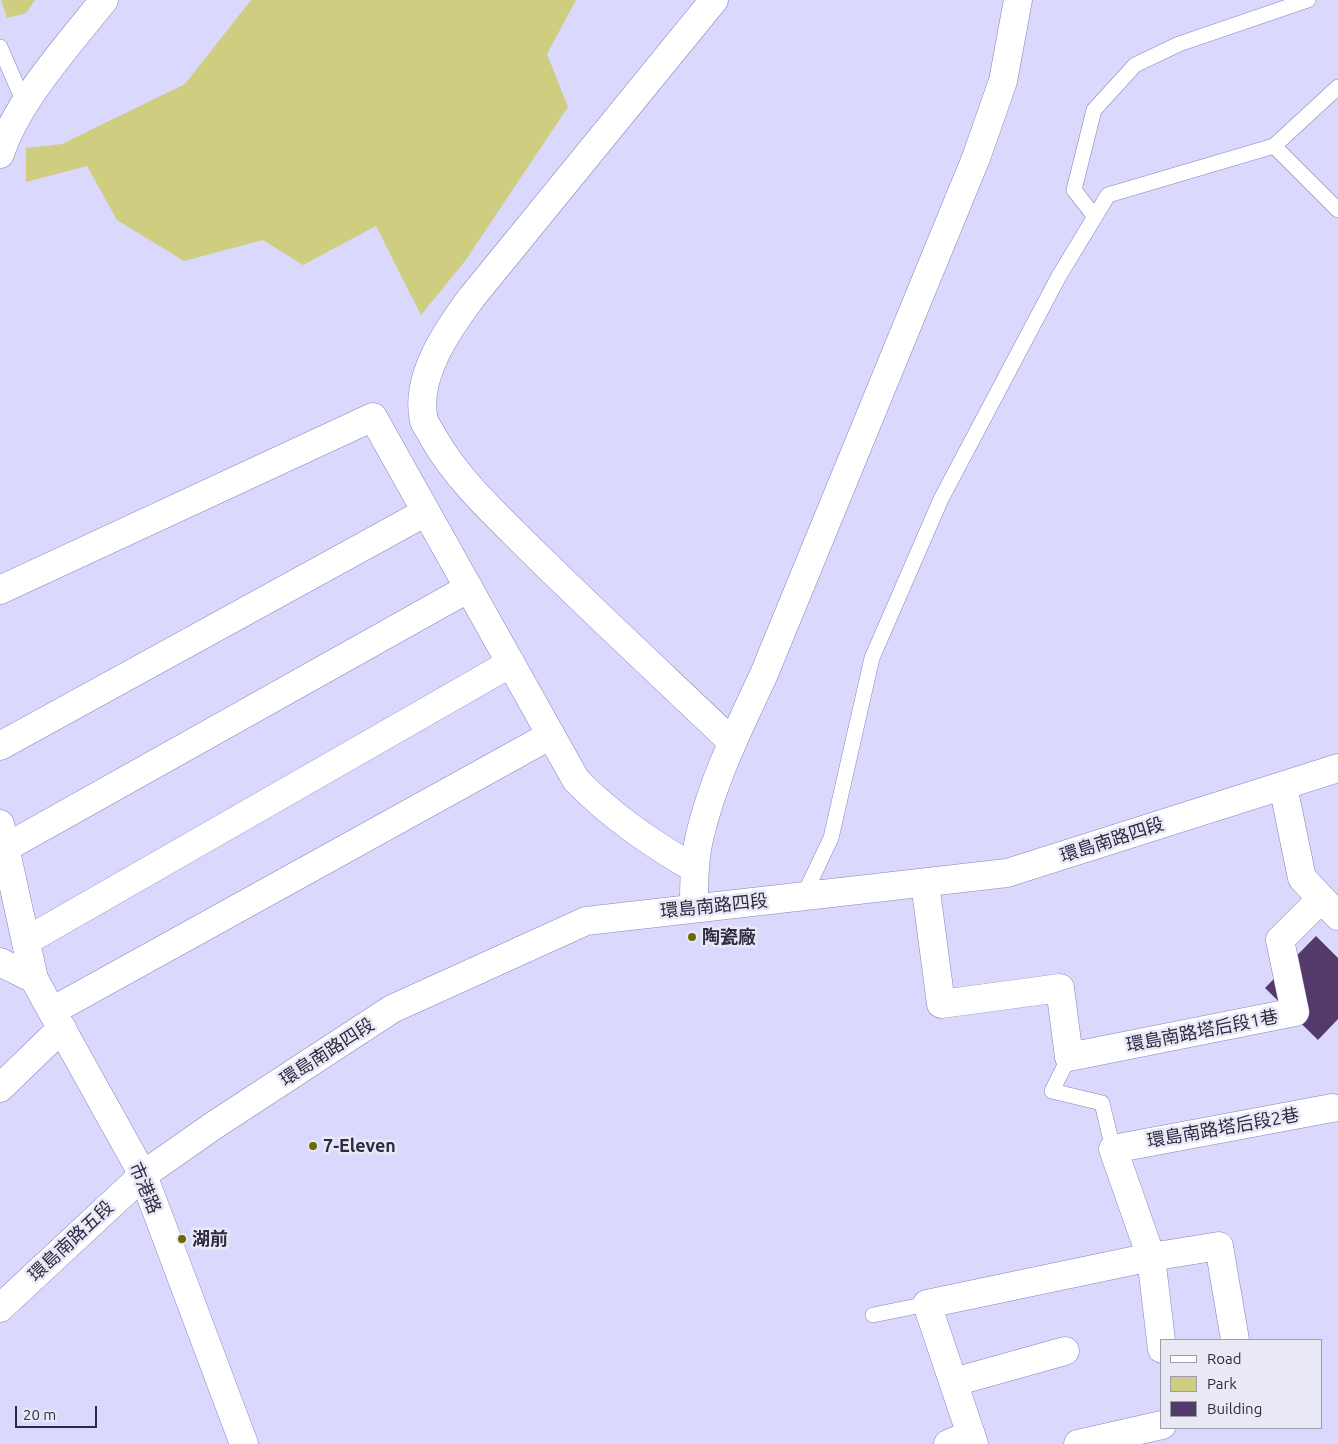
<!DOCTYPE html>
<meta charset="utf-8">
<style>
body{margin:0}
#map{position:relative;width:1338px;height:1444px;overflow:hidden;background:#dad8fd;font-family:Ubuntu,sans-serif}
canvas{display:block}
.legend{position:absolute;left:1160px;top:1339px;width:162px;height:90px;box-sizing:border-box;background:#e9e8f5;border:1px solid #9d9cad;margin:0;padding:6px 9px;list-style:none;font-size:15px;color:#2c2a42}
.legend li{display:flex;align-items:center;gap:10px;height:25px}
.legend b{width:25px;border:1px solid #9d9cad}
.scale{position:absolute;left:15px;top:1406px;width:82px;height:22px;box-sizing:border-box;border:2px solid #2c2a42;border-top:0;padding-left:6px;font-size:15px;line-height:18px;white-space:nowrap;color:#2c2a42;-webkit-text-stroke:4px #e9e8f5;paint-order:stroke}
</style>
<div id="map">
<canvas width="1338" height="1444"></canvas>
<ul class="legend">
<li><b style="height:6px;background:#fff"></b>Road</li>
<li><b style="height:14px;background:#cecd80"></b>Park</li>
<li><b style="height:14px;background:#543a6b"></b>Building</li>
</ul>
<div class="scale">20 m</div>
</div>
<script>
const ctx = document.querySelector('canvas').getContext('2d');
ctx.lineJoin = 'round';
function fill(path, color) { ctx.fillStyle = color; ctx.fill(path, 'evenodd'); }
function strokePath(path, color, width, dash) { ctx.strokeStyle = color; ctx.lineWidth = width; ctx.lineCap = dash ? 'butt' : 'round'; ctx.setLineDash(dash || []); ctx.stroke(path); }
function label(font, color, halo, rows, align = 'center') {
  ctx.font = font + ' Ubuntu,"Noto Sans TC",sans-serif'; ctx.lineWidth = 5; ctx.setLineDash([]); ctx.textBaseline = 'middle'; ctx.strokeStyle = halo; ctx.fillStyle = color; for (const [text, x, y, turn = 0] of rows) {
    ctx.save(); ctx.translate(x, y); ctx.rotate((+turn || 0) * Math.PI / 180); ctx.textAlign = isNaN(turn) ? turn : align; if (halo) ctx.strokeText(text, 0, 0); ctx.fillText(text, 0, 0); ctx.restore();
  }
}
fill(new Path2D(`
 M 1,0 L 35,0 L 26,13 L 7,18 Z
 M 251,0 L 576,0 L 547,54 L 568,107 L 465,261 L 421,315 L 376,226 L 303,265 L 263,240 L 184,261 L 117,220 L 87,166 L 26,182 L 26,148 L 62,144 L 185,84 Z`), '#cecd80');
fill(new Path2D(`
 M 1316,936 L 1338,958 L 1338,1019 L 1318,1040 L 1265,988 Z`), '#543a6b');
const service = new Path2D(`
 M 0,47 L 25,105
 M 1274,146 L 1338,87
 M 1095,217 L 1074,190 L 1094,110 L 1135,65 L 1179,44 L 1308,0
 M 803,897 L 831,838 L 872,658 L 941,499 L 1059,276 L 1108,195 L 1274,146 L 1338,210
 M 1069,1057 L 1052,1091 L 1102,1103 L 1113,1149
 M 873,1315 L 927,1304`);
const minor = new Path2D(`
 M 714,0 L 472,297 C 448,329 414,377 424,421 C 426,426 431,432 433,437 C 457,479 493,512 527,546 C 594,612 664,677 732,742
 M 0,154 C 17,101 69,44 104,0
 M 0,590 L 373,417 L 576,780 C 612,817 651,843 695,869
 M 0,746 L 426,512
 M 1283,786 L 1302,878 L 1338,916
 M 0,824 L 34,979
 M 5,848 L 469,588
 M 925,883 L 941,1004 L 1060,988 L 1069,1057 L 1295,1012 L 1280,940 L 1321,899
 M 694,908 C 694,884 694,859 700,835 C 713,779 740,726 764,674 L 976,158 L 1003,81 L 1018,0
 M 26,941 L 511,663
 M 52,1011 L 551,735
 M 0,1088 L 62,1028
 M 1162,1349 L 1151,1257 L 1219,1246 L 1235,1340
 M 954,1382 L 1065,1351
 M 948,1444 L 971,1434
 M 974,1444 L 927,1304 L 1151,1257 L 1113,1149 L 1332,1108
 M 1078,1444 L 1162,1425`);
const tertiary = new Path2D(`
 M 0,962 L 34,979 L 143,1175 L 244,1444`);
const secondary = new Path2D(`
 M 0,1308 L 143,1175 L 213,1126 L 392,1009 L 586,921 L 1007,873 L 1338,768`);
strokePath(service, '#8783bc', 16);
strokePath(minor, '#8783bc', 29);
strokePath(tertiary, '#8783bc', 29);
strokePath(secondary, '#8783bc', 29);
strokePath(service, '#fff', 15);
strokePath(minor, '#fff', 28);
strokePath(tertiary, '#fff', 28);
strokePath(secondary, '#fff', 28);
for (const [x, y, r, color] of [
 [692,937,5,"#6d6a06"],
 [313,1146,5,"#6d6a06"],
 [182,1239,5,"#6d6a06"]
]) { const dot = new Path2D(); dot.arc(x, y, r, 0, 2 * Math.PI); ctx.fillStyle = color; ctx.fill(dot); strokePath(dot, '#e9e8f5', 2); }
label('18px', '#2c2a42', '#e9e8f5', [
 ["環島南路四段",1112,840,-18],
 ["環島南路四段",714,906,-6],
 ["環島南路塔后段1巷",1202,1031,-11],
 ["環島南路四段",327,1052,-33],
 ["環島南路塔后段2巷",1223,1128,-10],
 ["市港路",145,1188,67],
 ["環島南路五段",71,1241,-43]
]);
label('bold 18px', '#2c2a42', '#e9e8f5', [
 ["陶瓷廠",702,937],
 ["7-Eleven",323,1146],
 ["湖前",192,1239]
], 'left');
</script>
